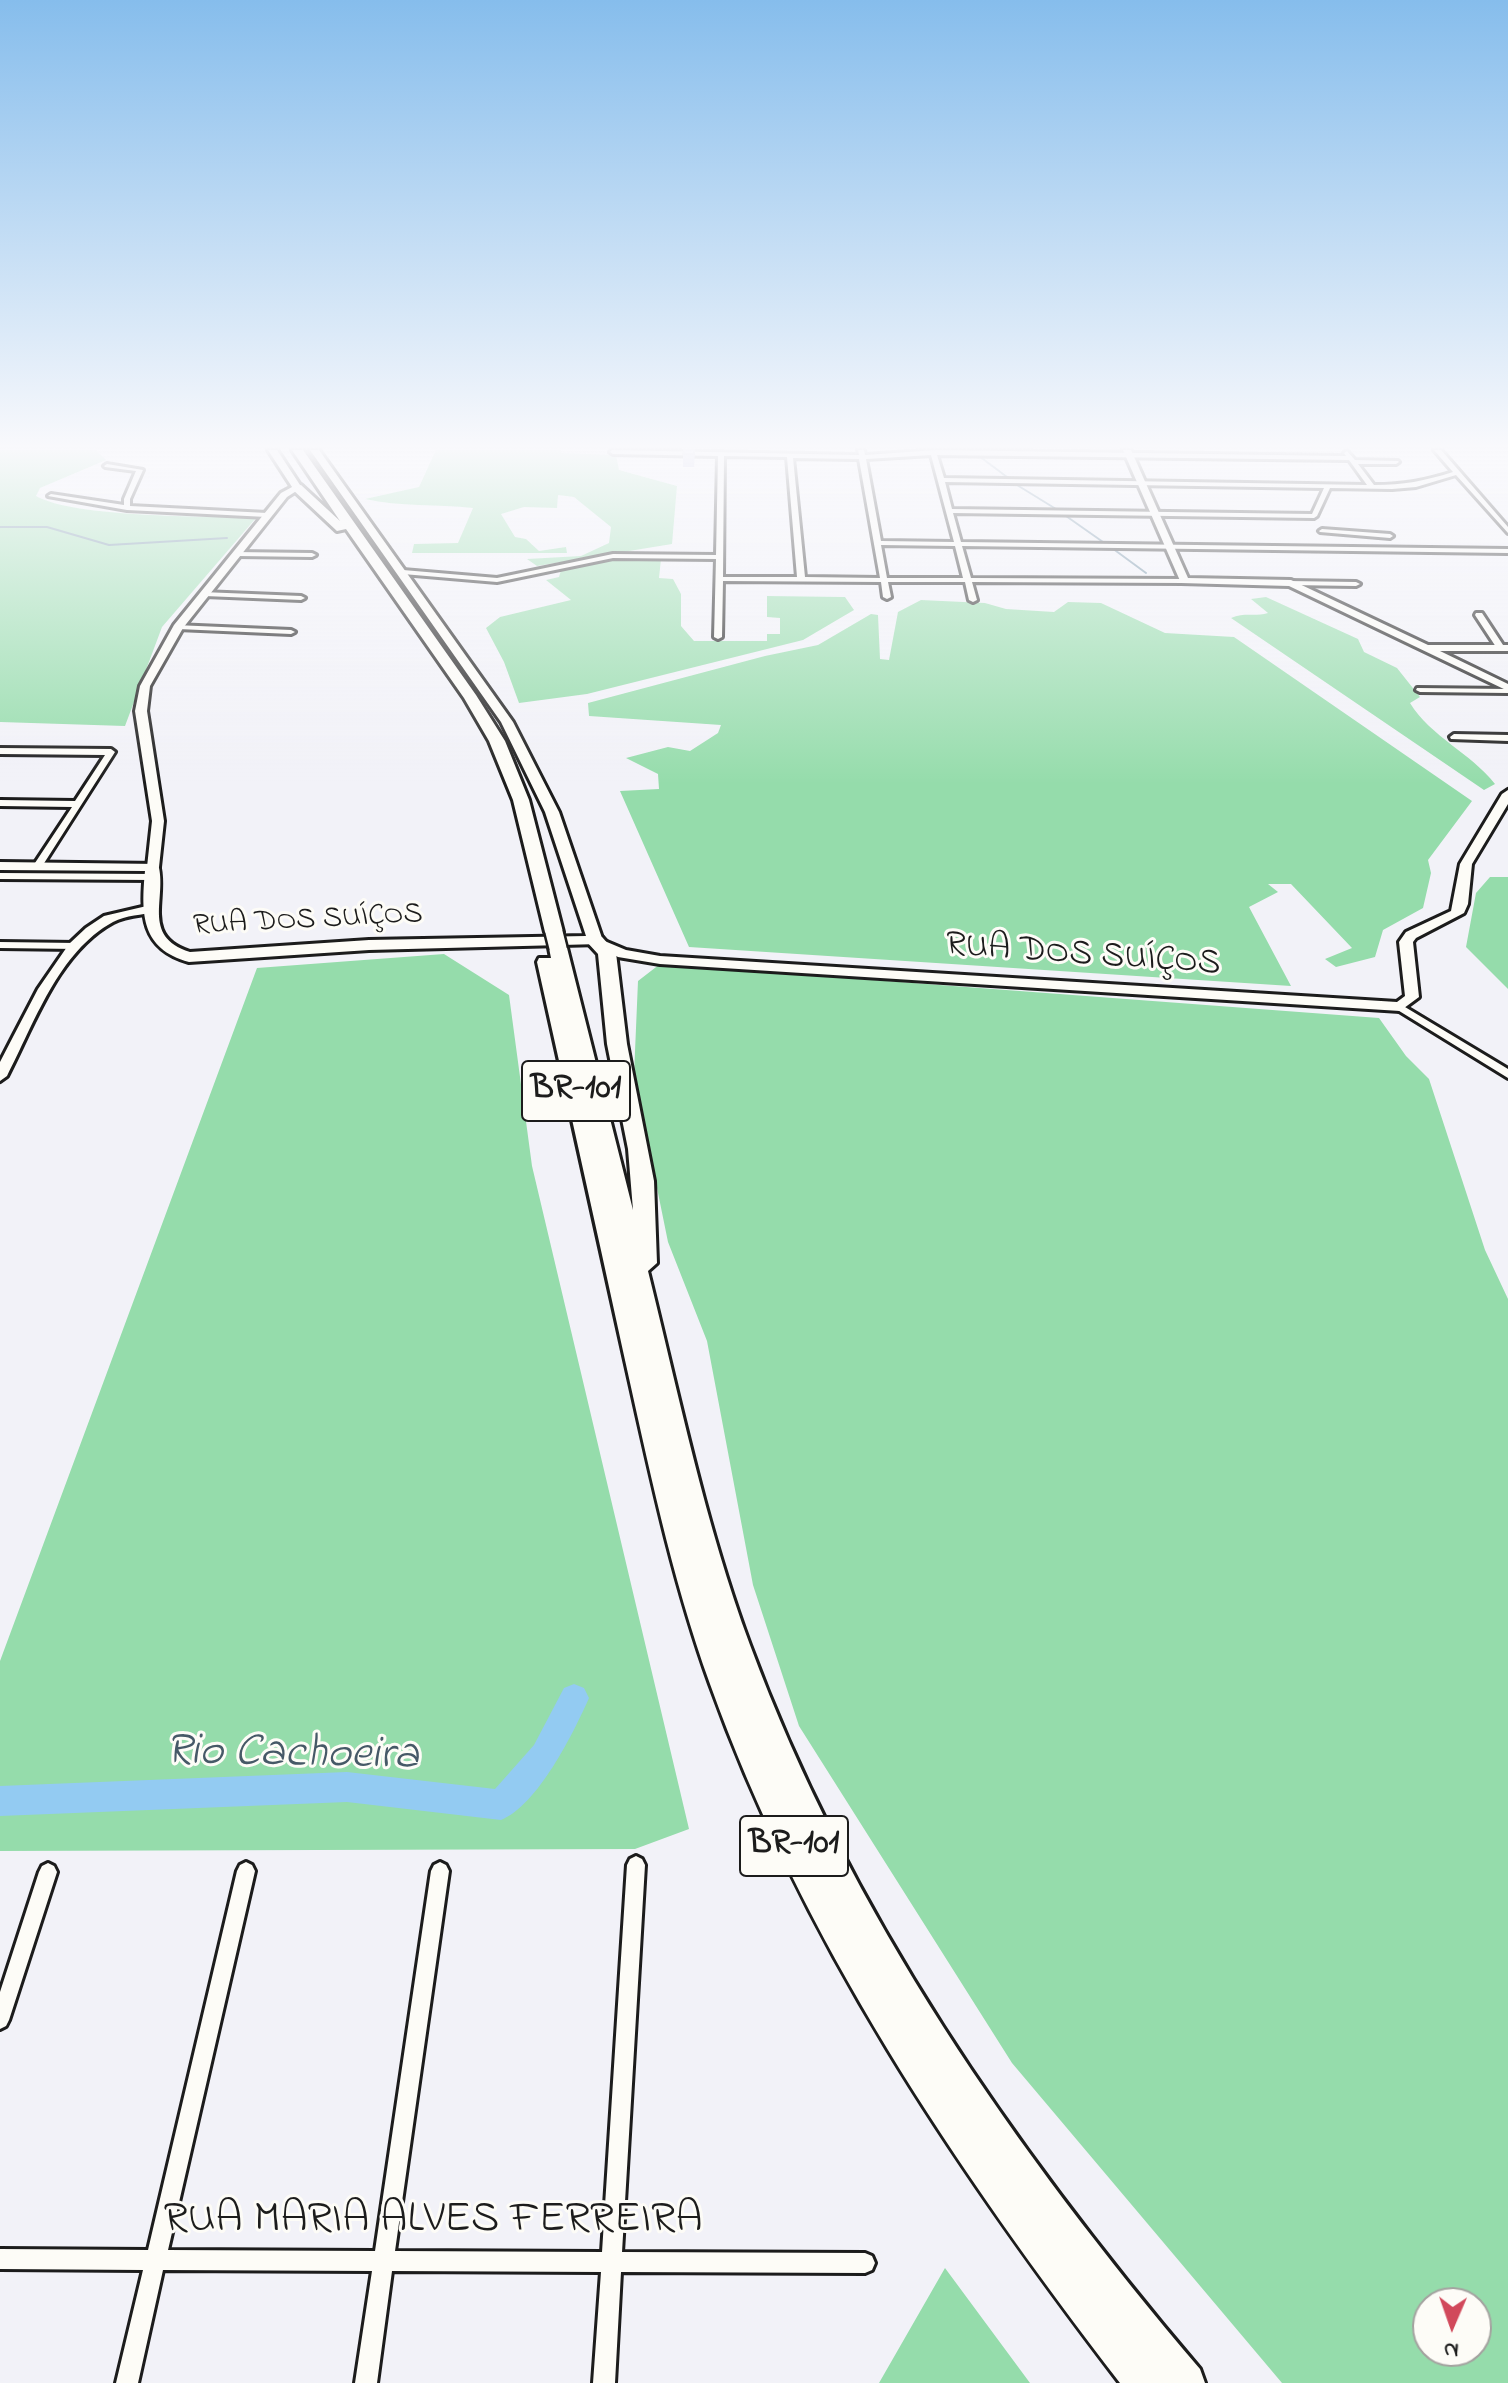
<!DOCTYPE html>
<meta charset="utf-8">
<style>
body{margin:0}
#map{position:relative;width:1508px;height:2383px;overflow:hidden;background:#f2f2f8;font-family:"Indie Flower",sans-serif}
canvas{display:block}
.north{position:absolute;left:1412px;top:2287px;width:80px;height:80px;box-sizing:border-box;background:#fdfcf7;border:2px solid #a3a29f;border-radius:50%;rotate:182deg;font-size:22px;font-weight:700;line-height:32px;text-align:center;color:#1c1c1c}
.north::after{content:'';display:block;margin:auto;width:28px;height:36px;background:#d1495b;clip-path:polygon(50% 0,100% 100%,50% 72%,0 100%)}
</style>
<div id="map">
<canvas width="1508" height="2383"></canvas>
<div class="north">N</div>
</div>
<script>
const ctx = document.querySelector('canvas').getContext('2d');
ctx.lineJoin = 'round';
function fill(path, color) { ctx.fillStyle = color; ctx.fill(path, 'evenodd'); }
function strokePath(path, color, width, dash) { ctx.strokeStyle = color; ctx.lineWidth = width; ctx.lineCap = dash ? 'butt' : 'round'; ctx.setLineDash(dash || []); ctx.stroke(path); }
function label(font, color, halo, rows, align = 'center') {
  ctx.font = font + ' "Indie Flower",sans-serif'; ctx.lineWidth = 6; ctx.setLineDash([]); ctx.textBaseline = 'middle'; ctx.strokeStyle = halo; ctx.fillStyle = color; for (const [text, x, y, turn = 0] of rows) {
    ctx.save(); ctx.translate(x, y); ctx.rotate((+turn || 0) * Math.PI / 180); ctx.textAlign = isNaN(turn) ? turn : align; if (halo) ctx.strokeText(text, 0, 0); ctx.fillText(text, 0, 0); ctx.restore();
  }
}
fill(new Path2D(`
 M 0,450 L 96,450 L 106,460 L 40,488 L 36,496 C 75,518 206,516 256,518 L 162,627 L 125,726 L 0,722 Z
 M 436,450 L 561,450 L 561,453 L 616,455 L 619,470 L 677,486 L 672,544 L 537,566 L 527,559 L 581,556 L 609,543 L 611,527 L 574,497 L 558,495 L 557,508 L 524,507 L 501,514 L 515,537 L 526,539 L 539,551 L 566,547 L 567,553 L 412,553 L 414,544 L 458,543 L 473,508 C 437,504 400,507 365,499 L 419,487 Z
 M 622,558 L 661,559 L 659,578 L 673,579 L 681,594 L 681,626 L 694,641 L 767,641 L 767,634 L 780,634 L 780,618 L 767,617 L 767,596 L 845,597 L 854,610 L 803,640 L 587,694 L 519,703 L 504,662 L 486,628 L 500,617 L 571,600 L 546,580 L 559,577 L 561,570 Z
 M 1266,597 L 1358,639 L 1364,652 L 1397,668 L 1420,697 L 1410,703 C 1431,737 1471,753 1495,784 L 1484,790 L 1231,618 C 1244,612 1255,617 1268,613 L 1251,599 Z
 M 921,600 L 985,603 L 1006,609 L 1054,612 L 1068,602 L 1101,603 L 1165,633 L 1234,637 L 1472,801 L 1428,860 L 1431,873 L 1423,908 L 1383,930 L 1375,957 L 1336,967 L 1325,959 L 1352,948 L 1291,884 L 1268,884 L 1278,892 L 1249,907 L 1291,986 L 689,947 L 620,791 L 659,789 L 658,774 L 626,758 L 668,747 L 690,751 L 718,733 L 721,725 L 589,716 L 588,703 L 765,656 L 818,645 L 871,614 L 878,615 L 880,659 L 889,660 L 898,612 Z
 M 1490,877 L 1508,877 L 1508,989 L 1466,947 L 1476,893 Z
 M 444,954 L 509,995 L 532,1166 L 689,1829 L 635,1849 L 0,1851 L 0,1661 L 257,968 Z
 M 660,964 L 1379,1018 L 1406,1056 L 1429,1079 L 1485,1250 L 1508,1299 L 1508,2383 L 1282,2383 L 1012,2063 L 799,1726 L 753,1585 L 707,1341 L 668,1242 L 634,1075 L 638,981 ZM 1428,2303 L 1476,2303 L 1476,2351 L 1428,2351 Z
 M 945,2268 L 1030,2383 L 879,2383 Z`), '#95dcab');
strokePath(new Path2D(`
 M 979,456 L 1007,477
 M 1017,485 L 1056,509
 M 1066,516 L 1103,542
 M 0,527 L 47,527 L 109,545 L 227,538
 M 1112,548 L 1146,573`), '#63859c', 2);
fill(new Path2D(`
 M 574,1684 L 584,1688 L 589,1698 C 573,1734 538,1805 501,1820 L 347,1802 L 0,1816 L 0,1786 L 347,1772 L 495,1789 L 534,1745 L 564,1688 Z`), '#93cbf2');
const minor = new Path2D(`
 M 612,450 L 859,455 L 858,450 L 864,450 L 865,455 L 936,450 L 1346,456 L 1344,453 L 1347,451 L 1355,460 L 1398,461 L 1399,462 L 1396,464 L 1358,464 L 1374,485 C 1404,485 1424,481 1453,472 L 1434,450 L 1441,450 L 1508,527 L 1508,533 L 1456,475 L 1416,487 L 1392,489 L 1330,488 L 1317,516 L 1314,518 L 953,513 L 961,542 L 1508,549 L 1508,553 L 962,546 L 971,578 L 1184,579 L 1188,581 L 1184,583 L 972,582 L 977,600 L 973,602 L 969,600 L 965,582 L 888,582 L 891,597 L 887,599 L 883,597 L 881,582 L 723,581 L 722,637 L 718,639 L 714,637 L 716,559 L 613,558 L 497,582 L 403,574 L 399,572 L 403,570 L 497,578 L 613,554 L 716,555 L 718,456 L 613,454 L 610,452 ZM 931,455 L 954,542 L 881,541 L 866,459 ZM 937,455 L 1349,460 L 1367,485 L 944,478 ZM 724,456 L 787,457 L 797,577 L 723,577 ZM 793,458 L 859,459 L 880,578 L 805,577 ZM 945,482 L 1324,488 L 1312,514 L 952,509 ZM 881,545 L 955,546 L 963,578 L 887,578 Z
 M 107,464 L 143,470 L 130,499 L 130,506 L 267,513 L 270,515 L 267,517 L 127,510 L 48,496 L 51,494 L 124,505 L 124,499 L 136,471 L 105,467 L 104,466 Z
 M 1322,529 L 1390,534 L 1393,536 L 1390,538 L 1320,532 L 1319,531 Z
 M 235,552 L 312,553 L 316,555 L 312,557 L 238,556 L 235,556 Z
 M 1288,581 L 1356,582 L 1360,584 L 1356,586 L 1291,585 L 1288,585 Z
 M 202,592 L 301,596 L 305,598 L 301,600 L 205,596 L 202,596 Z
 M 1476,613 L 1482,613 L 1505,648 L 1504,650 L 1498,650 L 1475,615 Z
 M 175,625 L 291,630 L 295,632 L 291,634 L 178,629 L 175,629 Z
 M 1417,688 L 1508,689 L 1508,693 L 1420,692 L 1416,690 Z
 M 1454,734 L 1508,735 L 1508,741 L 1451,739 L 1450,737 Z
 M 0,748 L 111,749 L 115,752 L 41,868 L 35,868 L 33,866 L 72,807 L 0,806 L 0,800 L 75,801 L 105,755 L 0,754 Z
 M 0,873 L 152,874 L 157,877 L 152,880 L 0,879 Z
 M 0,942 L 76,943 L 81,946 L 76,949 L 0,948 Z
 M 1400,1004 L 1508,1069 L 1508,1078 L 1396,1009 L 1395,1007 Z
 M 636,1856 L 642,1859 L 645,1865 L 622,2252 L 865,2253 L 872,2256 L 875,2263 L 872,2270 L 865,2273 L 621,2272 L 615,2383 L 593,2383 L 601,2272 L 392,2271 L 377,2383 L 355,2383 L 372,2271 L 163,2270 L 138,2383 L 116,2383 L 143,2270 L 0,2269 L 0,2249 L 148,2250 L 237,1871 L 240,1865 L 246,1862 L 252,1865 L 255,1871 L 168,2250 L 375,2251 L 431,1871 L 434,1865 L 440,1862 L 446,1865 L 449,1871 L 395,2251 L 602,2252 L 627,1865 L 630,1859 Z
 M 48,1863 L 54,1866 L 57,1872 L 9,2020 L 6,2026 L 0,2029 L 0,1992 L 39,1872 L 42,1866 Z`);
const tertiary = new Path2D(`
 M 1123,450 L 1131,450 L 1188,578 L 1291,580 L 1428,645 L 1508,645 L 1508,651 L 1440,651 L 1508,684 L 1508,691 L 1289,586 L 1181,583 Z
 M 294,486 L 301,488 L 287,497 L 183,628 L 150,686 L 147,711 L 164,821 L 159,867 L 157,870 L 149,870 L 147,867 L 152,821 L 135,711 L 140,686 L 174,625 L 281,493 Z
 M 1508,790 L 1508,804 L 1472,864 L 1468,904 L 1464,913 L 1416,938 L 1413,942 L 1419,997 L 1400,1011 L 660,964 L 618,957 L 588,941 L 595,937 L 626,950 L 660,956 L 1397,1002 L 1405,996 L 1399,942 L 1406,932 L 1451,911 L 1460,864 L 1502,794 Z
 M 151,905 L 156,906 L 156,912 C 142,915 126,915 113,922 C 58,952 34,1024 7,1076 L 0,1081 L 0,1062 L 14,1035 L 38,989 L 69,944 L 86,928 L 104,916 Z`);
const secondary = new Path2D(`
 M 268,450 L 277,450 L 302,488 L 300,490 L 294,490 Z
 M 310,450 L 319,450 L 513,722 L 559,812 L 603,941 L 600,944 L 369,950 L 189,962 C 141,949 141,914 145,871 L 0,870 L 0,862 L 158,864 C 168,897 140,936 190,952 L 369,940 L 586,936 L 545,812 L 501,722 Z`);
const motorway = new Path2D(`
 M 292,450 L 303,450 L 476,695 L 505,741 L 529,800 L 563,932 L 560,936 L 548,936 L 545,932 L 513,800 L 489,741 L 464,698 L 346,529 L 337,531 L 291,488 L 301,485 L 340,521 Z
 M 595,935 L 602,937 L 616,953 L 627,1044 L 654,1181 L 657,1263 L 648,1271 C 679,1396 705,1524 750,1645 C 850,1915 1015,2151 1200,2369 L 1205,2383 L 1120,2383 C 955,2168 802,1941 710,1684 C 671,1576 648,1463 623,1351 C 595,1222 566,1092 537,962 L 539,958 L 551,958 L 549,948 L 551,944 L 558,942 L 567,948 L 633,1210 L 628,1149 L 607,1044 L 598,954 L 586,941 Z`);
strokePath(minor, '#1c1c1c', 6);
strokePath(tertiary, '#1c1c1c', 6);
strokePath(secondary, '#1c1c1c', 6);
strokePath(motorway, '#1c1c1c', 6);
fill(minor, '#fdfcf7');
fill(tertiary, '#fdfcf7');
fill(secondary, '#fdfcf7');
fill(motorway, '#fdfcf7');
const motorwayBridge = new Path2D(`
 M 554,932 L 558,948`);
strokePath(motorwayBridge, '#1c1c1c', 22, []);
strokePath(motorwayBridge, '#fdfcf7', 17);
fill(new Path2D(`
 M 695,450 L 694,467 L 683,467 L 683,454 Z`), '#acaed9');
const building = new Path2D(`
 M 684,450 L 694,450 L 694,454 L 683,454 Z`);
fill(building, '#c8cafc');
strokePath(building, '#8c8db0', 2);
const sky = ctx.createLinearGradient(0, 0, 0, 784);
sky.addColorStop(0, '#86bdec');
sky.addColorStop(0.57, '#f9f9fc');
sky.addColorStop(1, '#f9f9fc00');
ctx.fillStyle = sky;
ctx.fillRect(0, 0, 1508, 784);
label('30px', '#1c1c1c', '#fdfcf7', [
 ["RUA DOS SUÍÇOS",308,922,-3]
]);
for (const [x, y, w] of [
 [576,1091,108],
 [794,1846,108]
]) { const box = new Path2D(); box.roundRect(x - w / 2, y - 30, w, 60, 6); ctx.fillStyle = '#fdfcf7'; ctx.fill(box); strokePath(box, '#1c1c1c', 2); }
label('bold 34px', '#1c1c1c', null, [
 ["BR-101",576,1091],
 ["BR-101",794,1846]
]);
label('36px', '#1c1c1c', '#fdfcf7', [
 ["RUA DOS SUÍÇOS",1083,957,4]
]);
label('44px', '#1c1c1c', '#fdfcf7', [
 ["RUA MARIA ALVES FERREIRA",433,2223]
]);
label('italic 46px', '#465967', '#fdfcf7', [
 ["Rio Cachoeira",292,1757,1]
]);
</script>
